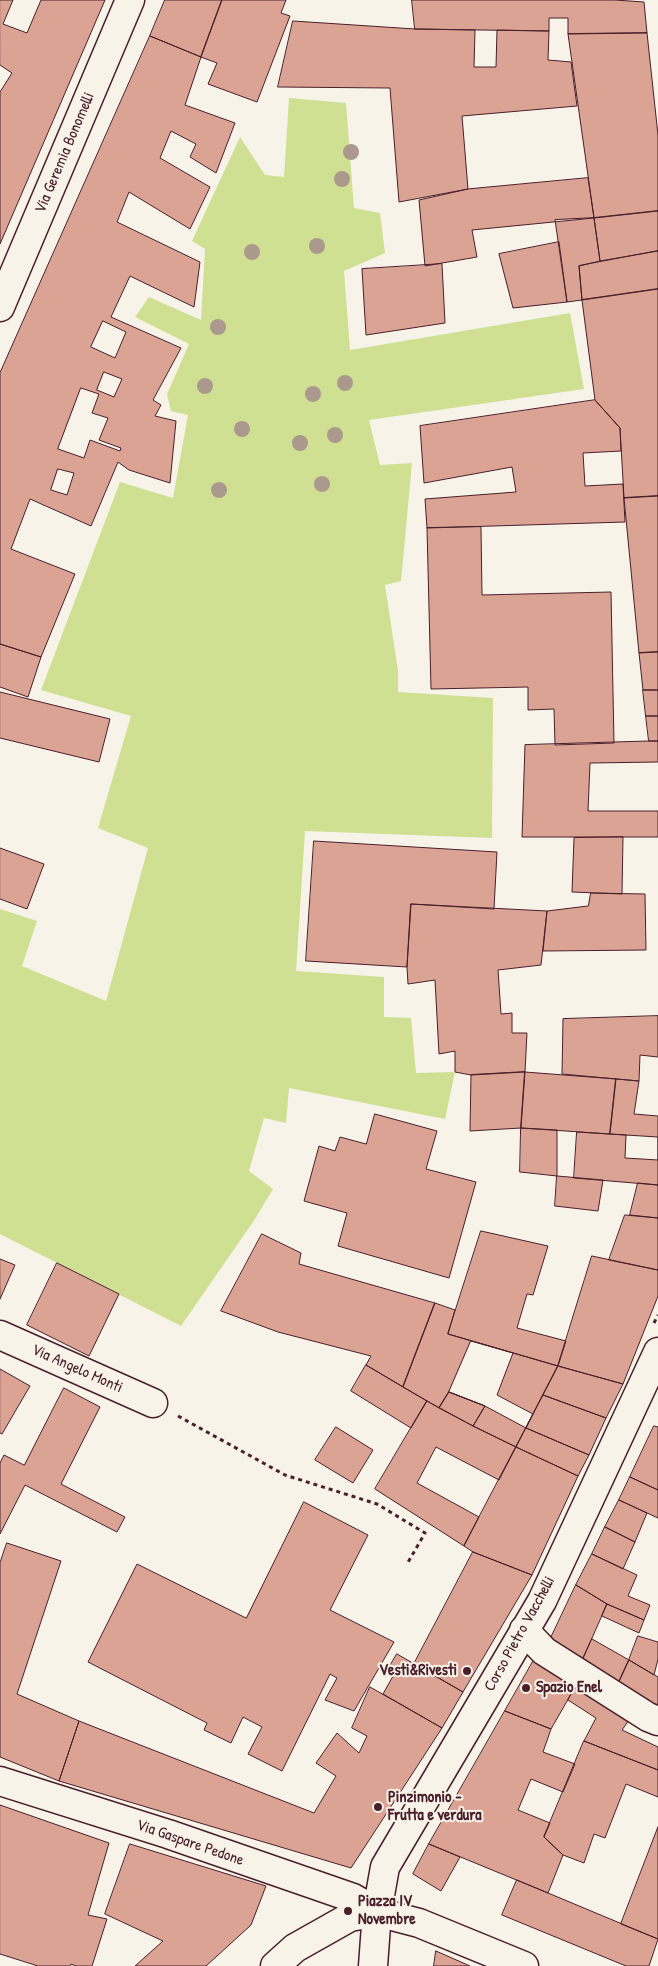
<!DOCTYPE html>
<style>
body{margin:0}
canvas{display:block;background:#f7f3e8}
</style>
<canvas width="658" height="1966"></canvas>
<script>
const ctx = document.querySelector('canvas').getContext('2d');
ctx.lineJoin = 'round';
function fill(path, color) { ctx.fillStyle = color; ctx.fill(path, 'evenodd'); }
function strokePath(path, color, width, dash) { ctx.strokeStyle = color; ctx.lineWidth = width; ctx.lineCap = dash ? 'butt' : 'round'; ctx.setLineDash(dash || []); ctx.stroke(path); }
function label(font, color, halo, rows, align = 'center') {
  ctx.font = font + ' "Patrick Hand",sans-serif'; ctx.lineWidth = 4; ctx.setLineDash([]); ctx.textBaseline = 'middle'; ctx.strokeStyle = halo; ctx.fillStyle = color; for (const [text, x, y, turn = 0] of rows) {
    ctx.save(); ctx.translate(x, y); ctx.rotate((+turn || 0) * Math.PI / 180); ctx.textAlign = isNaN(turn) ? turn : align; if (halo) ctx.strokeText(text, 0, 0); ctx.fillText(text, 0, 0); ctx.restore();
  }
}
fill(new Path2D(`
 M 289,98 L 346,103 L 354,208 L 380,213 L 385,253 L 344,271 L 350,350 L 570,313 L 584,389 L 369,420 L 380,465 L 412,463 L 401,581 L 385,585 L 398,671 L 398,692 L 493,698 L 492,838 L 305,831 L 296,971 L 384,977 L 384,1017 L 411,1018 L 416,1073 L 455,1072 L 445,1119 L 289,1088 L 286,1123 L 264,1118 L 249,1171 L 273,1189 L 255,1219 L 181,1326 L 0,1234 L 0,909 L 37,921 L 22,966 L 106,1001 L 148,848 L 98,828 L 131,716 L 41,690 L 120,482 L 173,498 L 188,415 L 171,411 L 167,394 L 189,344 L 135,317 L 149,297 L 201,320 L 205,249 L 192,241 L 240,137 L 265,175 L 284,177 Z`), '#d0e093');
const building = new Path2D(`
 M 0,0 L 13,0 L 3,24 L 27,33 L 41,0 L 105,0 L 0,244 L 0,92 L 12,73 L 0,65 Z
 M 165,0 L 222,0 L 201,57 L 150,36 Z
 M 222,0 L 286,0 L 281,13 L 290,16 L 257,102 L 208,84 L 217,63 L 201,57 Z
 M 412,0 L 615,0 L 644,2 L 647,33 L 568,34 L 568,18 L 549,18 L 549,31 L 415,29 Z
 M 293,21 L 415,29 L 475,30 L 474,67 L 496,67 L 497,30 L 549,31 L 548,60 L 571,62 L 577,106 L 462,116 L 468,189 L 399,202 L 390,88 L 278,87 Z
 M 647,33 L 658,135 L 658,211 L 594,218 L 568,34 Z
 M 150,36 L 201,57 L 185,105 L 235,123 L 216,173 L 190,157 L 196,144 L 171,131 L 160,158 L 210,187 L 190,229 L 129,192 L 117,222 L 200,262 L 194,307 L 130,276 L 111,317 L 181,348 L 153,400 L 161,405 L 155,416 L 176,421 L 170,483 L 129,470 L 118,462 L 91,526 L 30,499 L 11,549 L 75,574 L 41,657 L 0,644 L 0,373 ZM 103,321 L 126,332 L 115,358 L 91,347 ZM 104,372 L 122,379 L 114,397 L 97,390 ZM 81,388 L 99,394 L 92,413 L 108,418 L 99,440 L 121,448 L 120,451 L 90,440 L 84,458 L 58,449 ZM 58,469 L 74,473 L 67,495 L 51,490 Z
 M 588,178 L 594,218 L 472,230 L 477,257 L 425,266 L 419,200 L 468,189 Z
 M 658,211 L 658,251 L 600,261 L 594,218 Z
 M 594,218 L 600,261 L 579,266 L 582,300 L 567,302 L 555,220 Z
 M 559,242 L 567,302 L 513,308 L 499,254 Z
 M 658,251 L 658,289 L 582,300 L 579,266 Z
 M 442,264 L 445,323 L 366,335 L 362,269 Z
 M 658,289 L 658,496 L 624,498 L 620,428 L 595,400 L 582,300 Z
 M 595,400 L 620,428 L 621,451 L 583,453 L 585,486 L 623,484 L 625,522 L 427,528 L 425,499 L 516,492 L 512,467 L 424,483 L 420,426 Z
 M 658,496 L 658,652 L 639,653 L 624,498 Z
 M 481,527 L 482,595 L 611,592 L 614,743 L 555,745 L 554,709 L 528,710 L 528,687 L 431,689 L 427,528 Z
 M 0,644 L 41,657 L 28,697 L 0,687 Z
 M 658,652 L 658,690 L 643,690 L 639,653 Z
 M 643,690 L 658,690 L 658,716 L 646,716 Z
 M 0,692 L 110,719 L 99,762 L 0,738 Z
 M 646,716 L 658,716 L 658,741 L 649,741 Z
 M 649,741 L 658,741 L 658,762 L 590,763 L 588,811 L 658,811 L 658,837 L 522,837 L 525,745 Z
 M 623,837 L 622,894 L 572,892 L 574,838 Z
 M 314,841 L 497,852 L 494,909 L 411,904 L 407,967 L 306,961 Z
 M 0,848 L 44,864 L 27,909 L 0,899 Z
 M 591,893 L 645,894 L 646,950 L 543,951 L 547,911 L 588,906 Z
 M 411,904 L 547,911 L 541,965 L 498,970 L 501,1014 L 512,1013 L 512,1033 L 527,1033 L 525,1072 L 471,1075 L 455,1072 L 455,1051 L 439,1054 L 435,980 L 408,984 L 407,967 Z
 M 658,1016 L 658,1057 L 640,1055 L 639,1081 L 562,1074 L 563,1019 Z
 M 525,1072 L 521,1128 L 470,1131 L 471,1075 Z
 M 525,1072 L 616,1079 L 610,1134 L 521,1128 Z
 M 616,1079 L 639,1081 L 634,1114 L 658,1116 L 658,1160 L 625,1158 L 626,1135 L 610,1134 Z
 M 375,1114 L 437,1131 L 426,1169 L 476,1182 L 449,1278 L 338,1246 L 347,1213 L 304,1201 L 319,1146 L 335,1151 L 340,1137 L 366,1144 Z
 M 521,1128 L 557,1130 L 557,1176 L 520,1172 Z
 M 577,1132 L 658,1137 L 658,1185 L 574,1178 Z
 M 557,1176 L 603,1180 L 598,1211 L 555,1206 Z
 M 638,1183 L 658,1185 L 658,1218 L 630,1215 Z
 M 625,1215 L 658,1218 L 658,1270 L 609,1260 Z
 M 481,1231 L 548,1246 L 533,1295 L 527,1294 L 517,1328 L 566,1341 L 558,1366 L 448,1334 Z
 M 262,1234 L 301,1253 L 299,1264 L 435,1303 L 403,1387 L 366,1365 L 371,1356 L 278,1332 L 221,1311 Z
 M 592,1256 L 658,1270 L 658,1296 L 623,1384 L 558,1366 Z
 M 0,1259 L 15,1265 L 0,1299 Z
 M 57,1263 L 119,1294 L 89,1356 L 27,1325 Z
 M 435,1303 L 455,1310 L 448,1334 L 558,1366 L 516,1447 L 473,1426 L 485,1406 L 449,1392 L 439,1408 L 403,1387 Z
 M 471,1341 L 513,1353 L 497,1395 L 533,1414 L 526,1428 L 485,1406 L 449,1392 Z
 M 366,1365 L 427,1401 L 411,1428 L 351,1391 Z
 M 558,1366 L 623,1384 L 606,1418 L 543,1395 Z
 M 0,1369 L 30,1386 L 2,1434 L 0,1433 Z
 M 64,1388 L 100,1407 L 61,1484 L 125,1517 L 117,1532 L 25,1485 L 0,1534 L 0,1463 L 4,1455 L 24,1465 Z
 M 449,1392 L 485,1406 L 473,1426 L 439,1408 Z
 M 543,1395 L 606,1418 L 589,1455 L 526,1428 Z
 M 427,1401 L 473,1426 L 516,1447 L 499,1480 L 436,1447 L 417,1483 L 479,1517 L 464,1546 L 375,1489 Z
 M 654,1426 L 658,1427 L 658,1490 L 630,1477 Z
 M 336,1427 L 373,1450 L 353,1483 L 315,1460 Z
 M 526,1428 L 589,1455 L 578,1476 L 516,1447 Z
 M 516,1447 L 578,1476 L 532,1575 L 473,1552 L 464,1546 Z
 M 630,1477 L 658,1490 L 658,1518 L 619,1500 Z
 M 619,1500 L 647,1513 L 635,1542 L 605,1527 Z
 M 304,1502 L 368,1535 L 330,1610 L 394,1642 L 354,1711 L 325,1700 L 337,1678 L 330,1674 L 282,1771 L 248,1754 L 262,1727 L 243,1717 L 231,1743 L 204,1730 L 207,1723 L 88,1662 L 137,1564 L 246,1618 Z
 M 605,1527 L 635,1542 L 623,1569 L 592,1554 Z
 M 7,1543 L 61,1561 L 17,1694 L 79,1721 L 59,1781 L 0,1757 L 0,1563 Z
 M 473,1552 L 532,1575 L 463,1692 L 414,1664 Z
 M 592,1554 L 637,1575 L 628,1596 L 650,1605 L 644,1620 L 607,1604 L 576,1585 Z
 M 576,1585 L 607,1604 L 581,1663 L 548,1644 Z
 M 607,1604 L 644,1620 L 639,1633 L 602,1616 Z
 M 638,1636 L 658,1642 L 658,1659 L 654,1675 L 629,1660 Z
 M 592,1639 L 629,1660 L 617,1686 L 581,1663 Z
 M 397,1654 L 463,1692 L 442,1728 L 383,1694 L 397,1669 L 390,1666 Z
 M 535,1658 L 578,1682 L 551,1729 L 505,1711 Z
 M 629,1660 L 658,1677 L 658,1709 L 617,1686 Z
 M 578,1682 L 633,1714 L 622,1730 L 658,1747 L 658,1770 L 584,1741 L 596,1718 L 568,1700 Z
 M 370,1687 L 442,1728 L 351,1868 L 59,1781 L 79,1721 L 314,1813 L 336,1776 L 316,1763 L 337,1733 L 359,1753 L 367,1736 L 352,1728 Z
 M 505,1711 L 551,1729 L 543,1752 L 575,1764 L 563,1792 L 531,1779 L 518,1810 L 550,1823 L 544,1837 L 563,1855 L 548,1893 L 429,1844 Z
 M 584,1741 L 658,1770 L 658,1797 L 626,1784 L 605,1838 L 594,1834 L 584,1863 L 563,1855 L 544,1837 Z
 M 0,1805 L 109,1843 L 88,1915 L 107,1919 L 92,1966 L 76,1966 L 71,1964 L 70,1966 L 38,1966 L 0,1954 Z
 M 658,1827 L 658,1939 L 621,1924 Z
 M 130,1844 L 266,1886 L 251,1925 L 206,1966 L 135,1966 L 163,1941 L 105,1914 Z
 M 429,1844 L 460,1857 L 441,1891 L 413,1874 Z
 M 517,1880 L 658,1939 L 649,1966 L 626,1966 L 502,1915 Z
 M 436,1951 L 470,1966 L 434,1966 Z`);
fill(building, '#dba394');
strokePath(building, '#4a1f2b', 1);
const minor = new Path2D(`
 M 0,307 L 130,0
 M 0,1335 L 153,1403
 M 524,1630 L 544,1651 L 648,1717 L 658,1721
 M 0,1781 L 168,1834 L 353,1898 L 377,1912 L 419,1923 L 524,1966
 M 275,1966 L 295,1948 L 350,1917 L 377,1912
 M 373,1966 L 377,1912 L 385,1867 L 542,1601 L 658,1352`);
strokePath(minor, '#4a1f2b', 31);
strokePath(new Path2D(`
 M 654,1323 L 658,1315
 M 178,1416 L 285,1475 L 377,1504 L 425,1533 L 407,1564`), '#4a1f2b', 3, [4, 4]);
strokePath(minor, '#f7f3e8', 28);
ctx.fillStyle = '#ab998e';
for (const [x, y] of [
 [351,152],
 [342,179],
 [317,246],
 [252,252],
 [218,327],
 [345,383],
 [205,386],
 [313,394],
 [242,429],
 [335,435],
 [300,443],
 [322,484],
 [219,490]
]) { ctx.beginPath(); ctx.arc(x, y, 8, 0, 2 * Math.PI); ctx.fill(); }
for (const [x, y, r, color] of [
 [467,1671,5,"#4a1f2b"],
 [526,1688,5,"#4a1f2b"],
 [378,1807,5,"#4a1f2b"],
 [348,1911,5,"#4a1f2b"]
]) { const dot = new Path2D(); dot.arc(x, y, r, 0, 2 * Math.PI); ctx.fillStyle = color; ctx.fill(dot); strokePath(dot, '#f7f3e8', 2); }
label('16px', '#4a1f2b', '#f7f3e8', [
 ["Via Geremia Bonomelli",65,153,-67],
 ["Via Angelo Monti",77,1369,24],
 ["Corso Pietro Vacchelli",520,1634,-61],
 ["Via Gaspare Pedone",190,1843,19]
]);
label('bold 16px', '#4a1f2b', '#f7f3e8', [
 ["Vesti&Rivesti",457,1671,"right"],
 ["Spazio Enel",536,1688],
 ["Pinzimonio -",388,1798],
 ["Frutta e verdura",388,1816],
 ["Piazza IV",358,1902],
 ["Novembre",358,1920]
], 'left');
</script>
